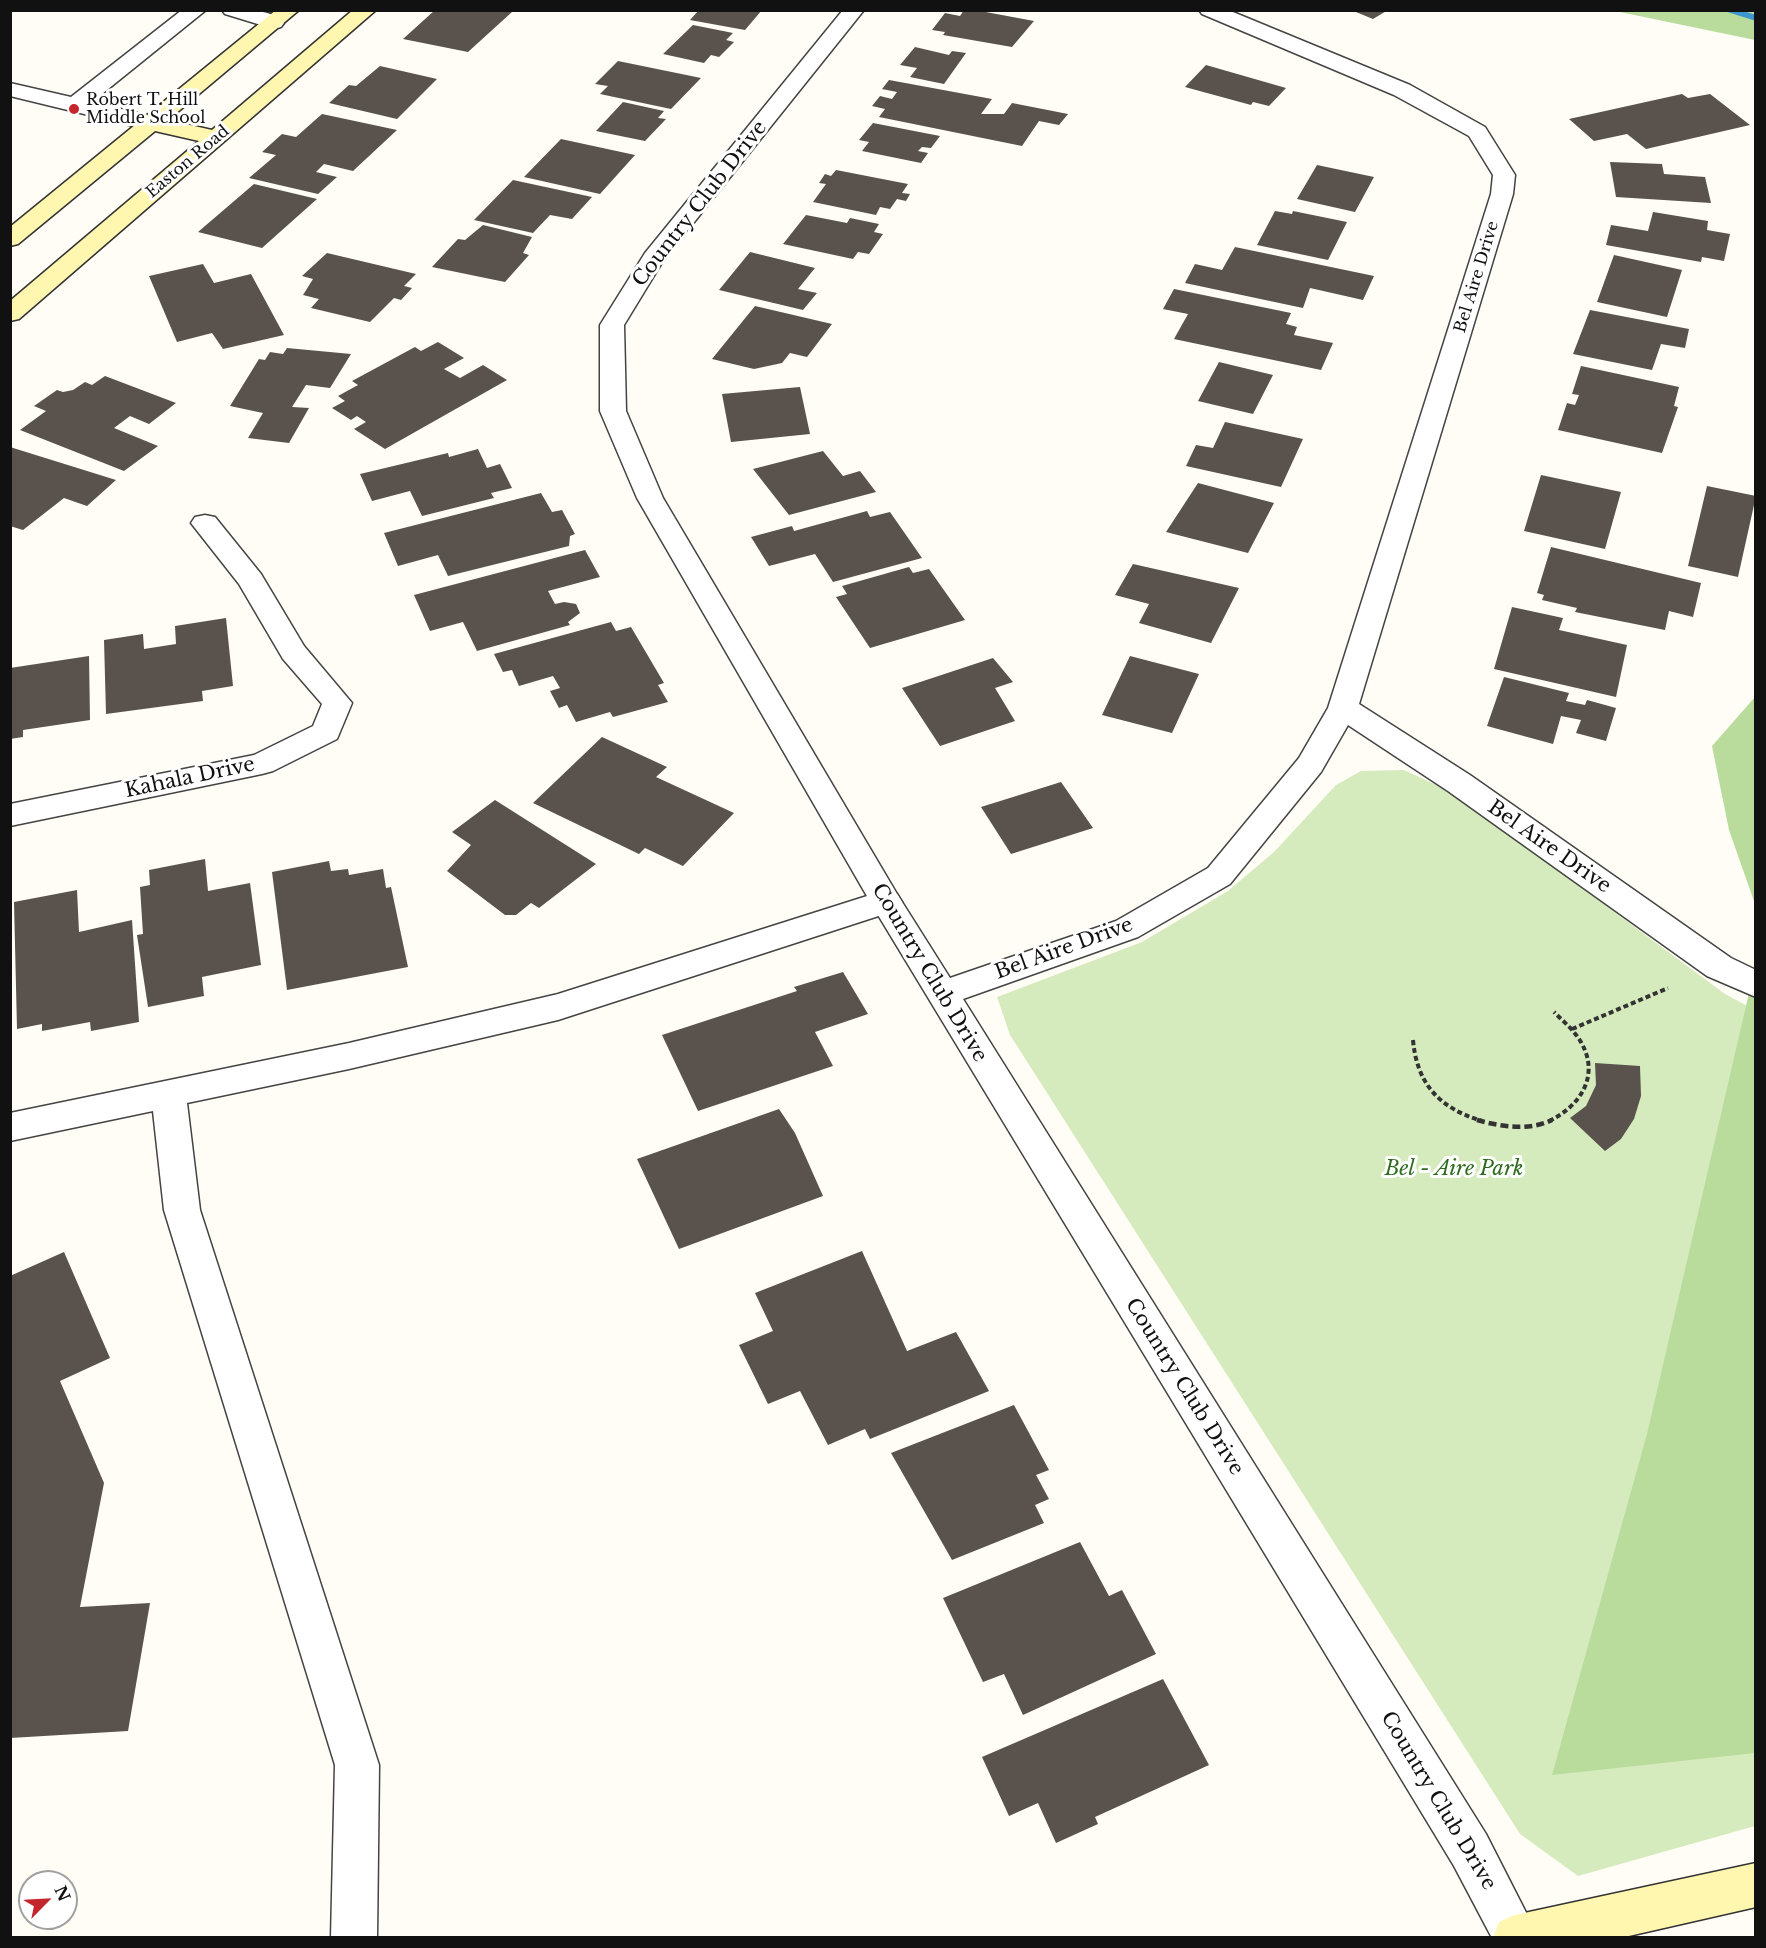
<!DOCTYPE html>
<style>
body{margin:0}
#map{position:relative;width:1766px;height:1948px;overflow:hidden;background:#fffdf5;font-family:"Libre Baskerville",serif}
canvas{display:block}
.frame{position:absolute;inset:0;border:12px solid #111;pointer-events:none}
.north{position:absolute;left:18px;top:1870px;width:60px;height:60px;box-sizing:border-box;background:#fff;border:2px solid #a0a0a0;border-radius:50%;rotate:66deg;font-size:16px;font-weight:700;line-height:24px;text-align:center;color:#111}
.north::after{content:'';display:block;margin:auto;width:21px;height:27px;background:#c4262e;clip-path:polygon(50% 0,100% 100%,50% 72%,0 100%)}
</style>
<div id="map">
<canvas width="1766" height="1948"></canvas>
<div class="frame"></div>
<div class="north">N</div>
</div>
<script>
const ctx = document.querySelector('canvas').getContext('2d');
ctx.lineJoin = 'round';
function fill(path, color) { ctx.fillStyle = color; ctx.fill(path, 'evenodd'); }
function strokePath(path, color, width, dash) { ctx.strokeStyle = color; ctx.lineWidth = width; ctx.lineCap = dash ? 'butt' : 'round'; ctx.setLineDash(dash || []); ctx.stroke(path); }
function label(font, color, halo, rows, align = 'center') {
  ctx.font = font + ' "Libre Baskerville",serif'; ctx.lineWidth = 6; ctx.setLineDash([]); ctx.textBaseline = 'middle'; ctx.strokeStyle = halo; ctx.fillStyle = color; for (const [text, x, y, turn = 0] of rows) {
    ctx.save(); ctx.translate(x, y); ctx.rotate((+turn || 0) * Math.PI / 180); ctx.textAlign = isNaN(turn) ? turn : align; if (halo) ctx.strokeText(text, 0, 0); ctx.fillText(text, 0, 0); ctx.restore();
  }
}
fill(new Path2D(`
 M 1404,770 L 1454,793 L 1725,994 L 1755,1010 L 1755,1826 L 1578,1876 L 1520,1834 L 1010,1035 L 997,997 L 1142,942 L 1228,891 L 1274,852 L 1336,785 L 1361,771 Z`), '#d5ebbd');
fill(new Path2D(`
 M 1615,11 L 1755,11 L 1755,40 Z
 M 1755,697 L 1755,904 L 1729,830 L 1712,746 Z
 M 1755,967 L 1755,1753 L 1552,1775 L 1647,1434 Z`), '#b9dc9c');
fill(new Path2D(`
 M 1721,10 L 1740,10 L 1756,15 L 1756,21 Z`), '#3f96cf');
fill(new Path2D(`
 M 435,10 L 505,10 L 512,12 L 468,52 L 403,39 Z
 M 699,10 L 762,10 L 745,30 L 690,20 Z
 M 964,10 L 975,10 L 1034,21 L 1012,47 L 943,35 L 945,32 L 932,30 L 945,13 L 960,16 Z
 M 1351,10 L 1388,10 L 1373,19 Z
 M 693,25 L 733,33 L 726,40 L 734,42 L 719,57 L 711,55 L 704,63 L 663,54 Z
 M 915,47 L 949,55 L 952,51 L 966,53 L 944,84 L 910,77 L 917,68 L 900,65 Z
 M 618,61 L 701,78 L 671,109 L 600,94 L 608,86 L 595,84 Z
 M 1206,65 L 1286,88 L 1269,106 L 1253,102 L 1251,105 L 1185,87 Z
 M 380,66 L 437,79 L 397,119 L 329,103 L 349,85 L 356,86 Z
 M 889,80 L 992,99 L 981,114 L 1004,114 L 1012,103 L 1068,114 L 1059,125 L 1039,121 L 1022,146 L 879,117 L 885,109 L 872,106 L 880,96 L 892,99 L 897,92 L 882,89 Z
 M 1682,94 L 1688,98 L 1710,94 L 1750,125 L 1646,149 L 1627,134 L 1594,141 L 1569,119 Z
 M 623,102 L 664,111 L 658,118 L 666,119 L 645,141 L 596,131 Z
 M 322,114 L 397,130 L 353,171 L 324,164 L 316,172 L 337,177 L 318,194 L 249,178 L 276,155 L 262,152 L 282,134 L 296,137 Z
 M 873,123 L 940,136 L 931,148 L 922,147 L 918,151 L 928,153 L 921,163 L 862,151 L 869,142 L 859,140 Z
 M 561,139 L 635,155 L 600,194 L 524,177 Z
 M 1610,162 L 1662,164 L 1664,174 L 1705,177 L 1711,203 L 1616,197 Z
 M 1317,165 L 1374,177 L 1355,212 L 1297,199 Z
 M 836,170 L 908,184 L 902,193 L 910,194 L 906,201 L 897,199 L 890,209 L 880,207 L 876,215 L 813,202 L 826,184 L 819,183 L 825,174 L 831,176 Z
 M 513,180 L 592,197 L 572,219 L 550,215 L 533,233 L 474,220 Z
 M 254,184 L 317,199 L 262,248 L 198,232 Z
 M 1275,211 L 1292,214 L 1293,211 L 1347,222 L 1328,260 L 1257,245 Z
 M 1653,212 L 1708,221 L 1707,230 L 1730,234 L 1724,261 L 1702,257 L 1701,262 L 1606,245 L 1611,225 L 1648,231 Z
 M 806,215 L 847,223 L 850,218 L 879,224 L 874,232 L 883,234 L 869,254 L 858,252 L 853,259 L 783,244 Z
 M 483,225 L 532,237 L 523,253 L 529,255 L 505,282 L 432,267 L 458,239 L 465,240 Z
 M 1235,247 L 1374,276 L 1363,300 L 1310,288 L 1303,308 L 1185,283 L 1195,264 L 1222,270 Z
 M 750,252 L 815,268 L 798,289 L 817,293 L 803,310 L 719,290 Z
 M 327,253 L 416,274 L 404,286 L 412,288 L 401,300 L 394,298 L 370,322 L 311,308 L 319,299 L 303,295 L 313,279 L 302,276 Z
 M 1614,255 L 1682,270 L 1667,317 L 1597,302 Z
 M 203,264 L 214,283 L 251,274 L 284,335 L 223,349 L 212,333 L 177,342 L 149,276 Z
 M 1174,289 L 1291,313 L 1286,324 L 1297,327 L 1294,335 L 1333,343 L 1321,370 L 1174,339 L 1188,314 L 1163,309 Z
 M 755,306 L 832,324 L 807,357 L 790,353 L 782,363 L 754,369 L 712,359 Z
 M 1590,310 L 1689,329 L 1685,348 L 1661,344 L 1652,370 L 1573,354 Z
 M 438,342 L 464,358 L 444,369 L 460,378 L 483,365 L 507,380 L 385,449 L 354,429 L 366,422 L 357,416 L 351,420 L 332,408 L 345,401 L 338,396 L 358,385 L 352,381 L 415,347 L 421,351 Z
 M 287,348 L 351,354 L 330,388 L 306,385 L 292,407 L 309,408 L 289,443 L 248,438 L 263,413 L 230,406 L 259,359 L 265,360 L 270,352 L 283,354 Z
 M 1219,362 L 1273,375 L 1253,414 L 1198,401 Z
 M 1581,366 L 1679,387 L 1674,406 L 1678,407 L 1662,453 L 1558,430 L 1567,403 L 1575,405 L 1579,395 L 1572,394 Z
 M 105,376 L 176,403 L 149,424 L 130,416 L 114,428 L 158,446 L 124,471 L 20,430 L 46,411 L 34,406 L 57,390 L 63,392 L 73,390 L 85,382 L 92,385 Z
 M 800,387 L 810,434 L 731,442 L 722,394 Z
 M 1225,422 L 1303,439 L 1281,487 L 1186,466 L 1196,445 L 1213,448 Z
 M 10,447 L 116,480 L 87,506 L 64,498 L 23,530 L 10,526 Z
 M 478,449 L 487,468 L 500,464 L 512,488 L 491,493 L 494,498 L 422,516 L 410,491 L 372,501 L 360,474 L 448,453 L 449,457 Z
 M 823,451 L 843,476 L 860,471 L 876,492 L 789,515 L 753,469 Z
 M 1541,475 L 1621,492 L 1605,549 L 1524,531 Z
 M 1198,483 L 1274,503 L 1248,553 L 1166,532 Z
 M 1707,486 L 1756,496 L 1738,577 L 1688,566 Z
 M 541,493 L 552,512 L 562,510 L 575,534 L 570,536 L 569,546 L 448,576 L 438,555 L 398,566 L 384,533 Z
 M 867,511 L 870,517 L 890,512 L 922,558 L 833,582 L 815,554 L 769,566 L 751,537 L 792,526 L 794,531 Z
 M 1551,547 L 1701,583 L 1693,617 L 1669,611 L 1665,630 L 1575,612 L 1577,608 L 1542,600 L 1544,595 L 1537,593 Z
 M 585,550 L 600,577 L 548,591 L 555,604 L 564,602 L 576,604 L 580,613 L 568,622 L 570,625 L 477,651 L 463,622 L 430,631 L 414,595 Z
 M 1133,564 L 1239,588 L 1211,643 L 1139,623 L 1149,604 L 1115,595 Z
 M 909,567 L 913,573 L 929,569 L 965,620 L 870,648 L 836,597 L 847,594 L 842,586 Z
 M 1512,607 L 1563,618 L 1559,630 L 1627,645 L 1616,697 L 1494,669 Z
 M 226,618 L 233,686 L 202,691 L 203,701 L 106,714 L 104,640 L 143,634 L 144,649 L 176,644 L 175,626 Z
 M 611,622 L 616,631 L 631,627 L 664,683 L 658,685 L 668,702 L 613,717 L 610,712 L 576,722 L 567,705 L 559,708 L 550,691 L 560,688 L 553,676 L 519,686 L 512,670 L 503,672 L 494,654 Z
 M 89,656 L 90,720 L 23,730 L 23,737 L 10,739 L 10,668 Z
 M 1130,656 L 1199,674 L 1172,733 L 1102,715 Z
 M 993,658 L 1013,682 L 995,688 L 1015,721 L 940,746 L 902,688 Z
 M 1504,677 L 1569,693 L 1566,701 L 1585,705 L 1587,700 L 1616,708 L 1606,741 L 1576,733 L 1581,720 L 1561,716 L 1553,744 L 1487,726 Z
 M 602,737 L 667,767 L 656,777 L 734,813 L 683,866 L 645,848 L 639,854 L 533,803 Z
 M 1061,782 L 1093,828 L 1011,854 L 981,807 Z
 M 495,800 L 596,864 L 539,908 L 531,903 L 516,915 L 505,915 L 447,871 L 471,845 L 452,832 Z
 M 205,859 L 208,891 L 250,883 L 261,965 L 202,977 L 204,996 L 148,1007 L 137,935 L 143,934 L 140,887 L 150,885 L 149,870 Z
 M 329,861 L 331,871 L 348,869 L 349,875 L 383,869 L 386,888 L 391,887 L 408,967 L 287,990 L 272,872 Z
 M 77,890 L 79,932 L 132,920 L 139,1022 L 91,1031 L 90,1022 L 42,1031 L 42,1024 L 17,1029 L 14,902 Z
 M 843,972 L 868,1014 L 815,1032 L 833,1066 L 698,1111 L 662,1035 L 797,991 L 794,987 Z
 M 1595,1063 L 1640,1066 L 1641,1096 L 1634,1119 L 1621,1139 L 1605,1151 L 1570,1118 L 1586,1106 L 1596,1085 Z
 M 779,1109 L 795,1133 L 823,1196 L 679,1249 L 637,1159 Z
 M 862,1251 L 907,1351 L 956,1332 L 989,1391 L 870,1439 L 865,1429 L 828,1445 L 800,1391 L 768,1404 L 739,1345 L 773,1331 L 755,1293 Z
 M 64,1252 L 110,1358 L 60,1381 L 104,1483 L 80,1607 L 150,1603 L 128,1731 L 10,1738 L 10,1276 Z
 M 1014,1405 L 1049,1470 L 1036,1475 L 1049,1499 L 1035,1505 L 1044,1523 L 952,1560 L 891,1453 Z
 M 1080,1542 L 1109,1596 L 1122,1590 L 1156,1654 L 1023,1715 L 1004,1674 L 983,1682 L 943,1598 Z
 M 1163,1679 L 1209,1765 L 1095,1817 L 1098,1824 L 1056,1843 L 1038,1803 L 1009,1816 L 982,1757 Z`), '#5a524d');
const service = new Path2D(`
 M 182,10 L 206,10 L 92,102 L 158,118 L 161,123 L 158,128 L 150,130 L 10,96 L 10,83 L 71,97 Z
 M 222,10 C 238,10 274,8 284,23 L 281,27 L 274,29 L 225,14 Z
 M 886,890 L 897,894 L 902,902 L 897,910 L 558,1020 L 349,1069 L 187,1103 L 200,1210 L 379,1765 L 377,1938 L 331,1938 L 335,1765 L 164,1210 L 153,1111 L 10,1141 L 10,1113 L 349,1043 L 558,994 Z`);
const minor = new Path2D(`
 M 843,10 L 864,10 L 663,261 L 624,325 L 626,411 L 663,498 L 897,894 L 950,978 L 1116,921 L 1208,868 L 1299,758 L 1328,708 L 1491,194 L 1493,175 L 1469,136 L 1394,95 L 1202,14 L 1199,10 L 1228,10 L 1410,85 L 1485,127 L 1515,175 L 1513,194 L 1359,704 L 1470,775 L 1731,958 L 1756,970 L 1756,997 L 1707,976 L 1448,791 L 1348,725 L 1321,772 L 1230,884 L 1138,937 L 963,999 L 1486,1834 L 1539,1938 L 1492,1938 L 1454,1866 L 875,910 L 637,498 L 600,411 L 600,325 L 645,253 Z
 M 205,515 L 215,517 L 261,574 L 304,646 L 352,703 L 337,739 L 273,771 L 262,774 L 10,826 L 10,804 L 254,755 L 313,726 L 322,704 L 283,659 L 239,584 L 191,523 L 195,517 Z`);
const secondary = new Path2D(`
 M 276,10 L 299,10 L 168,120 L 212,130 L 353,10 L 376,10 L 19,319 L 10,321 L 10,301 L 199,141 L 155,131 L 18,244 L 10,246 L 10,227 Z
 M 1756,1863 L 1756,1907 L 1620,1938 L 1493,1938 L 1499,1922 L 1515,1915 Z`);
strokePath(service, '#444', 3);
strokePath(minor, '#444', 3);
strokePath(secondary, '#333', 3);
strokePath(new Path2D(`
 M 1572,1029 L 1668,988
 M 1413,1040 C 1417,1084 1439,1108 1482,1121
 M 1549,1121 C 1579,1107 1600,1077 1582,1044 C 1576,1032 1564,1022 1554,1012`), '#333', 4, [5, 3]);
strokePath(new Path2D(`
 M 1477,1120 C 1502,1127 1529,1131 1552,1120`), '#333', 4.5, [8, 4]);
fill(service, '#fff');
fill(minor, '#fff');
fill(secondary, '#fff6b0');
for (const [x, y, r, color] of [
 [74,109,6,"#c4262e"]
]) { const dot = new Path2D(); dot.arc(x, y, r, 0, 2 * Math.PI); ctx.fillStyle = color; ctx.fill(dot); strokePath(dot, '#fff', 2); }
label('16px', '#111', '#fff', [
 ["Robert T. Hill",86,100],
 ["Middle School",86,118]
], 'left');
label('16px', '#111', '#fff', [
 ["Easton Road",188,162,-40],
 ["Bel Aire Drive",1477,277,-73]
]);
label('20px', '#111', '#fff', [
 ["Country Club Drive",700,204,-52],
 ["Kahala Drive",190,778,-12],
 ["Bel Aire Drive",1549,847,35],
 ["Bel Aire Drive",1064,949,-20],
 ["Country Club Drive",929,973,59],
 ["Country Club Drive",1184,1387,58],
 ["Country Club Drive",1438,1801,59]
]);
label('italic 20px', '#2f6b1f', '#fff', [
 ["Bel - Aire Park",1454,1169]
]);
</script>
